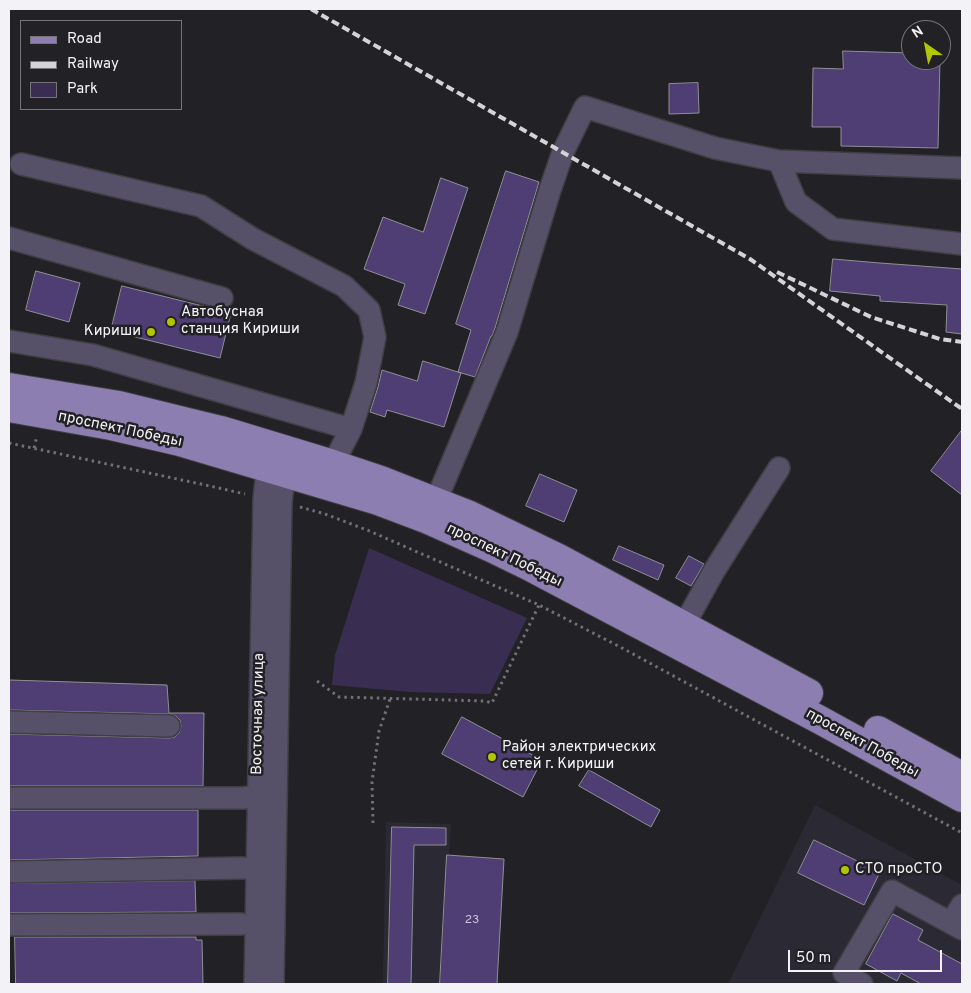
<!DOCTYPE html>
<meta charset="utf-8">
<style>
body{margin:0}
#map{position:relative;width:971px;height:993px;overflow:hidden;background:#222125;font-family:Overpass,sans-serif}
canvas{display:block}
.frame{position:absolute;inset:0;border:10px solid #f3f2f6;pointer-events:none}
.legend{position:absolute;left:20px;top:20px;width:162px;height:90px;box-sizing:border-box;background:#222125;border:1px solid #767579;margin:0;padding:6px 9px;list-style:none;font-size:15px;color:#f3f2f6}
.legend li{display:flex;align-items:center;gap:10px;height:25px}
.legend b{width:25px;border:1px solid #767579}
.north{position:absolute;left:901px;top:20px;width:50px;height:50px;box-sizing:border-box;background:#222125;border:1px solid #767579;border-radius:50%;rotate:327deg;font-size:14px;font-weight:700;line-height:20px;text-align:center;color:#f3f2f6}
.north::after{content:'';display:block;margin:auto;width:18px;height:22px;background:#b1c500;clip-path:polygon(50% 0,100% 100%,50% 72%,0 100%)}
.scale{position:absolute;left:788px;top:950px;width:154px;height:22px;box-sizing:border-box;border:2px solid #f3f2f6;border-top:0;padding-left:6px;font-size:15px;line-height:18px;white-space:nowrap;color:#f3f2f6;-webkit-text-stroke:4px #222125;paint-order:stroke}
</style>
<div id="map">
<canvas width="971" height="993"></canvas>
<div class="frame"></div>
<ul class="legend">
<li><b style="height:6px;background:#8c7eb0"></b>Road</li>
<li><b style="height:6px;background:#d4d3d7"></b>Railway</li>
<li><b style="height:14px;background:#392e52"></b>Park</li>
</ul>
<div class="north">N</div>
<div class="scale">50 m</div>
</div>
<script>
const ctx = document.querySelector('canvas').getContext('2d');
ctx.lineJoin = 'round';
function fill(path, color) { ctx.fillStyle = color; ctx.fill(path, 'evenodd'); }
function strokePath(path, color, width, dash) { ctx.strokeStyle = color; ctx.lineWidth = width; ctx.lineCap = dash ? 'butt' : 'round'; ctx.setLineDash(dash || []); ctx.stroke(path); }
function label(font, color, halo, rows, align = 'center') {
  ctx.font = font + ' Overpass,sans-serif'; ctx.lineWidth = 5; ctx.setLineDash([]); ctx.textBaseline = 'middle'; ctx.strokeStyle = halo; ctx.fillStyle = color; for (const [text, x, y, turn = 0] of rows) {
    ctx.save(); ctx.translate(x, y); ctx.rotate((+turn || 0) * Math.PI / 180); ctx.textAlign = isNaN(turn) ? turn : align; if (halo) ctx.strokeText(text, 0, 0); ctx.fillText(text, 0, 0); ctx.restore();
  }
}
fill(new Path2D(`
 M 815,805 L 962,885 L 962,984 L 728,984 Z
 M 386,822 L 451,824 L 441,984 L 383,984 Z`), '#2b2933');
fill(new Path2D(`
 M 369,548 L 527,618 L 490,694 L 410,692 L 332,685 L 335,655 Z`), '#392e52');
const building = new Path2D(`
 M 843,51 L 911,53 L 911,60 L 940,60 L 938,148 L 841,146 L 841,127 L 812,127 L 813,68 L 843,69 Z
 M 698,83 L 699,113 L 669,114 L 669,84 Z
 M 506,171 L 539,182 L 495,328 L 492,336 L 491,336 L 475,377 L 458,372 L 471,330 L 456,324 Z
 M 441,178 L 468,188 L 425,314 L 398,305 L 405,284 L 364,269 L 383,217 L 423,232 Z
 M 833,259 L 880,263 L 962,269 L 962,334 L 946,332 L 947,305 L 880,301 L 880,296 L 830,291 Z
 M 36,271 L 80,283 L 69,322 L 26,310 Z
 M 122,286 L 231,313 L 220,358 L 111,331 Z
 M 423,361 L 461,373 L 444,427 L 387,410 L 385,417 L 370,412 L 378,387 L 382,370 L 417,381 Z
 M 962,430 L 962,495 L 931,471 Z
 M 540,474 L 577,490 L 564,522 L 526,506 Z
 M 619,546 L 664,565 L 658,580 L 613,560 Z
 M 689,556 L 704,564 L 691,586 L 676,578 Z
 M 9,680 L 167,685 L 169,713 L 204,713 L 203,786 L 9,786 L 9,734 L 169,738 L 175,737 L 179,733 L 181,726 L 180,720 L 176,716 L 169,714 L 9,710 Z
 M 462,717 L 542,760 L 523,797 L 442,754 Z
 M 589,770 L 660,810 L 651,827 L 579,786 Z
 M 9,810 L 198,810 L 198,856 L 9,860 Z
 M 392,827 L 446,828 L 446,845 L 414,845 L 411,984 L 388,984 Z
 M 814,840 L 880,872 L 864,905 L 798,873 Z
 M 447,855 L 504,859 L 497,984 L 440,984 Z
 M 195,881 L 196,912 L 9,913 L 9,884 Z
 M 893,914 L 923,930 L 918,940 L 962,964 L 962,984 L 921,984 L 901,973 L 897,981 L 866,964 Z
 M 15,937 L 196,937 L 196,940 L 202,940 L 203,984 L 16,984 Z`);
fill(building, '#4f3e74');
strokePath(building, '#908f95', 1);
const minor = new Path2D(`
 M 779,161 L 796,202 L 833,229 L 962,244
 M 21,164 L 201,206 L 253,239 L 344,286 L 369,310 L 375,337 L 366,383 L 351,429 L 333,464
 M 9,238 L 222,298
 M 9,341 L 93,355 L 351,429
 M 430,515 L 507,332 L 550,190 L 563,152 L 585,107 L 715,148 L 779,161 L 962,168
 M 677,638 L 714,571 L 779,468
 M 9,722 L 169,726
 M 9,798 L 243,798 L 258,796
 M 9,872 L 243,868
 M 951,923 L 962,905
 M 9,925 L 241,924
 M 255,984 L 264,499 L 269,452
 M 273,984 L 281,503 L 286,457
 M 862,984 L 844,973 L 892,891 L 962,929`);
const major = new Path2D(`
 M 9,387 L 119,405 L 184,421 L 221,430 L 333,464 L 381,480 L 470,515 L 559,558 L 809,693
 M 9,408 L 111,426 L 180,442 L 375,500 L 428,520 L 491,548 L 532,568 L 820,720 L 962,798
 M 878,730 L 962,776`);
strokePath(minor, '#3f3e42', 24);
strokePath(major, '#3f3e42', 30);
strokePath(new Path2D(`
 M 9,443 L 210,486 L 245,494
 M 34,448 L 37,436
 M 300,507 L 325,514 L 367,530 L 539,605 L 624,649 L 962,833
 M 317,681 L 339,697 L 485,701 L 492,703 L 539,605
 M 373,823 L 372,782 L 379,731 L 390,699`), '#717074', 3, [2.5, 4]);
strokePath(minor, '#575069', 21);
strokePath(major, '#8c7eb0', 28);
strokePath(new Path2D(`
 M 311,9 L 750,259 L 962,409
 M 777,272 L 871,317 L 940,339 L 962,342`), '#d4d3d7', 4, [8, 4]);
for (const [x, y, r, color] of [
 [171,322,5,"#b1c500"],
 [151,332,5,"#b1c500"],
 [492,757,5,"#b1c500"],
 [845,870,5,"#b1c500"]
]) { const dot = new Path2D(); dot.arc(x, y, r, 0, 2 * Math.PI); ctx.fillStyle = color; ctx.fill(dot); strokePath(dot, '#222125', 2); }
label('12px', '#cac5d6', null, [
 ["23",472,921]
]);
label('15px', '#f3f2f6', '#222125', [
 ["Автобусная",181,313],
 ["станция Кириши",181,330],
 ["Кириши",141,332,"right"],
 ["Район электрических",502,748],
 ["сетей г. Кириши",502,765],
 ["СТО проСТО",855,870]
], 'left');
label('15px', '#f3f2f6', '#222125', [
 ["проспект Победы",120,430,12],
 ["проспект Победы",504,556,26],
 ["Восточная улица",259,714,-89],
 ["проспект Победы",862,744,29]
]);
</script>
